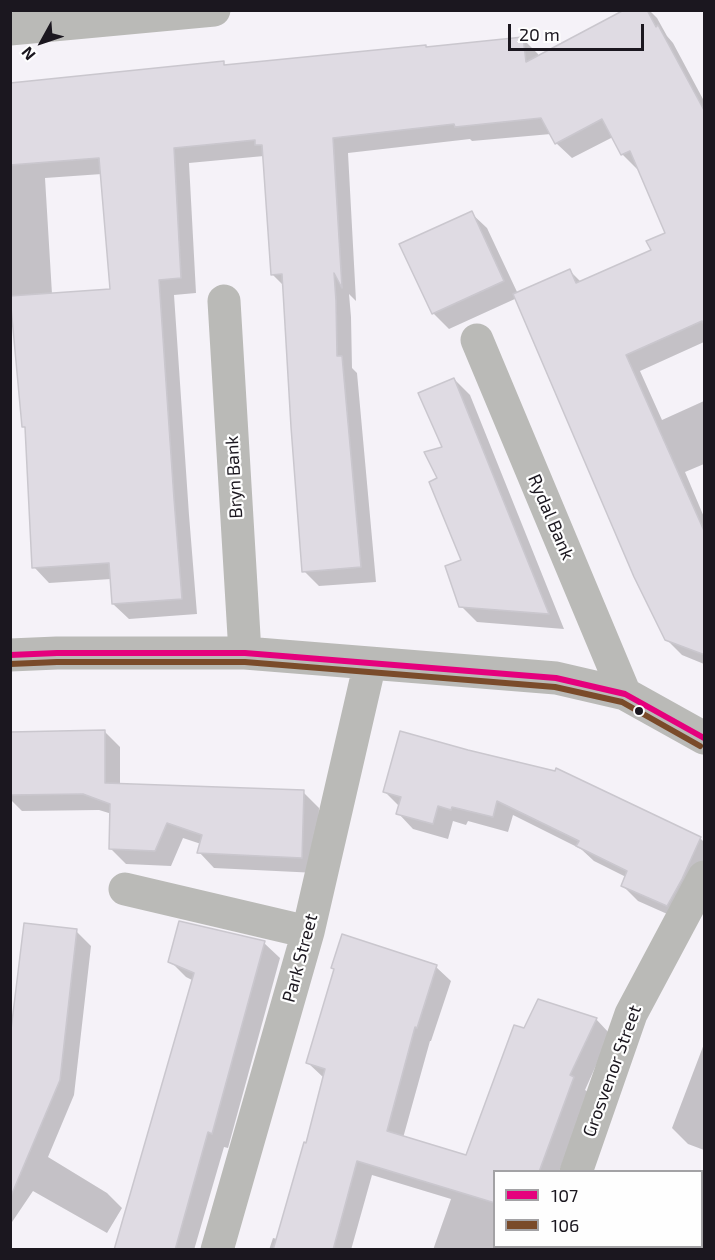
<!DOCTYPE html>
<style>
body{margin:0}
#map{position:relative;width:715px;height:1260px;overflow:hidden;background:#f5f2f8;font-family:"Exo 2",sans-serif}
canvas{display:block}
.frame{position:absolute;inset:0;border:12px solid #1b171f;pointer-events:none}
.legend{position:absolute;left:493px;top:1170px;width:210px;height:78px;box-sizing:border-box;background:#fefefe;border:2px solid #a3a2a5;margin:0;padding:8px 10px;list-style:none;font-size:18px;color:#1b171f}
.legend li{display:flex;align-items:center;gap:12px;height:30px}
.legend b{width:30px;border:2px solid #a3a2a5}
.north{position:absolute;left:12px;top:12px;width:60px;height:60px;-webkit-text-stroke:4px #fefefe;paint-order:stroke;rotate:230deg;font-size:16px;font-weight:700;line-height:24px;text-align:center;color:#1b171f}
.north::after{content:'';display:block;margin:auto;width:21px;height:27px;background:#1b171f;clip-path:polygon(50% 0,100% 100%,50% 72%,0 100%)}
.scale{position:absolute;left:508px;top:24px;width:136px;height:27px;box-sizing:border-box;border:3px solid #1b171f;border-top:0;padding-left:8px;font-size:18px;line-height:21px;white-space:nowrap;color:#1b171f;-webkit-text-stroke:4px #fefefe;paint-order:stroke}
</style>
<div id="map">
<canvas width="715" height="1260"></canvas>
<div class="frame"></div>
<ul class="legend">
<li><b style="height:8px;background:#e5007d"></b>107</li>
<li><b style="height:8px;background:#7a4b2a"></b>106</li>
</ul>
<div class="north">N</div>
<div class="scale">20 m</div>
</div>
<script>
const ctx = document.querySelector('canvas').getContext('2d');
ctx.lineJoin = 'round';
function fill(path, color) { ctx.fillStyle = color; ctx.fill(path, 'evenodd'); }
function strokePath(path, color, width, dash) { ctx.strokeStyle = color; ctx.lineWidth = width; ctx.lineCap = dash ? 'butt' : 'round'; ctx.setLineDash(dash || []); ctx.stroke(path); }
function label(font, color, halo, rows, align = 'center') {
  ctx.font = font + ' "Exo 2",sans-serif'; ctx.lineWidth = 4.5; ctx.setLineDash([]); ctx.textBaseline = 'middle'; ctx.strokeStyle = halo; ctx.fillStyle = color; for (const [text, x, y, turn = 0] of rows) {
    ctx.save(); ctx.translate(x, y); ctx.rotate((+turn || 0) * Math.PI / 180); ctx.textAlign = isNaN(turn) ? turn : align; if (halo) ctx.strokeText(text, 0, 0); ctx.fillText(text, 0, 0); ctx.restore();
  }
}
fill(new Path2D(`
 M 627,10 L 649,10 L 657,18 L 667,36 L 673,43 L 704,101 L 704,342 L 640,371 L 662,420 L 704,401 L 704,464 L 685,472 L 704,517 L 704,664 L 682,655 L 666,639 L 517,298 L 449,329 L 433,313 L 471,213 L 487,228 L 518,294 L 570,271 L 582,283 L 652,251 L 667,234 L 639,169 L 638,170 L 622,154 L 613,137 L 572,158 L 556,143 L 551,134 L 472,141 L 470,139 L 348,153 L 356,301 L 349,294 L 351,317 L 352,368 L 357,373 L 376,582 L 319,586 L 304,571 L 284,286 L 272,274 L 264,156 L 189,163 L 196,293 L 174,295 L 189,515 L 197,614 L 129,619 L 113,604 L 111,579 L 49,583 L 34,567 L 27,430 L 23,426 L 10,298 L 10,83 L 223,63 L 227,66 L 425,46 L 428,49 L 523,39 L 538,54 L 538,57 ZM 102,174 L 112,290 L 52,294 L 45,178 Z
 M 454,379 L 470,395 L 564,629 L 477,622 L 461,606 L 463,561 L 439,479 Z
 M 104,731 L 120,747 L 120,785 L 303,792 L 319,808 L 317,873 L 214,868 L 199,852 L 201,844 L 183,838 L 171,866 L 126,864 L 110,848 L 112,814 L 99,810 L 22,811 L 10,799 L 10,733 Z
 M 401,732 L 700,838 L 704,842 L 704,879 L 683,921 L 638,901 L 622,885 L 626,877 L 594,861 L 581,849 L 513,815 L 508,832 L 468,821 L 466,825 L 453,821 L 448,839 L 413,829 L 398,813 L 400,807 L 384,791 Z
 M 76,931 L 91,946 L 74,1095 L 48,1157 L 107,1193 L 122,1208 L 107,1233 L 33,1191 L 10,1225 L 10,1045 Z
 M 264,943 L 280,958 L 228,1148 L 224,1147 L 194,1250 L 115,1250 L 194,981 L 186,977 L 170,961 Z
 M 436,967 L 451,981 L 431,1041 L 430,1041 L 403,1138 L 467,1157 L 525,1030 L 596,1019 L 610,1034 L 585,1090 L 588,1092 L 559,1172 L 494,1172 L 494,1246 L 533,1246 L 532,1250 L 433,1250 L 451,1199 L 372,1175 L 351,1250 L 269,1250 L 273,1238 L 277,1239 L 307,1144 L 324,1078 L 308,1063 L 335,971 L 332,968 Z
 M 704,1044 L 704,1150 L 688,1144 L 672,1128 Z
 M 628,1246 L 674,1246 L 681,1250 L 627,1250 Z`), '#0003');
const building = new Path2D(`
 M 624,10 L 647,10 L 656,27 L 658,25 L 705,112 L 705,326 L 702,321 L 626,355 L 705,533 L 705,655 L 665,640 L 634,577 L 513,294 L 570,269 L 576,283 L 651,250 L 646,241 L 665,233 L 630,151 L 621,155 L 602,119 L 555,144 L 541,118 L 455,127 L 454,124 L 333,138 L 342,288 L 334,273 L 336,301 L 337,356 L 342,356 L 361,567 L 302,572 L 291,427 L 282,274 L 271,275 L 262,145 L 255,145 L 255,140 L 174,148 L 181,278 L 159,280 L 174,499 L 182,599 L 112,604 L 109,563 L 32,568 L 25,427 L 22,427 L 10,296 L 110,289 L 99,158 L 10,165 L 10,83 L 224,61 L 224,65 L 426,45 L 426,47 L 523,37 L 526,62 Z
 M 472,211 L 504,281 L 432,314 L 399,244 Z
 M 454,378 L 549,614 L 459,607 L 445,566 L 461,560 L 429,482 L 437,478 L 424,452 L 442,447 L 418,393 Z
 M 105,730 L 105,783 L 304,790 L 302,858 L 197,853 L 202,835 L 167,823 L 155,851 L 109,849 L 110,804 L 83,794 L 10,795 L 10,732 Z
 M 400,731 L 468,750 L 555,771 L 556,768 L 701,837 L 682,879 L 667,906 L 621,886 L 627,871 L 576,846 L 579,841 L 497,801 L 493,817 L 452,807 L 451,810 L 438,806 L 433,824 L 396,814 L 401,797 L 383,792 Z
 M 179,921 L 265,941 L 212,1134 L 208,1132 L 175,1250 L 114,1250 L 194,973 L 168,962 Z
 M 24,923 L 77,929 L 60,1080 L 11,1196 L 10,1038 Z
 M 342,934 L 437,965 L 417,1028 L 415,1027 L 387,1131 L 466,1155 L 514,1025 L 524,1028 L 538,999 L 597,1018 L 570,1075 L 574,1077 L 539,1172 L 495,1172 L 495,1203 L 357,1161 L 333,1250 L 273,1250 L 304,1142 L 306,1143 L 325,1069 L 306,1063 L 334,969 L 331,968 Z`);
fill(building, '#dfdbe3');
strokePath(building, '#cac7ce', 1.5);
strokePath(new Path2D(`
 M 10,29 L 214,10
 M 224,301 L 245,653
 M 477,340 L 625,694
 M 10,655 L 57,653 L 245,653 L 556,678 L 625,694 L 704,738
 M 125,889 L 308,932
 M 576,1172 L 631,1014 L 704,877
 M 217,1250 L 308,932 L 370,663
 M 547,1250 L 548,1246`), '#babab7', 33);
strokePath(new Path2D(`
 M 10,655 L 57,653 L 245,653 L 556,678 L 625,694 L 704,738`), '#e5007d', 6);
strokePath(new Path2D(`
 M 10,664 L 57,662 L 245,662 L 555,687 L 622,702 L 700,746`), '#7a4b2a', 6);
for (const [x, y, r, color] of [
 [639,711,5,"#1b171f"]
]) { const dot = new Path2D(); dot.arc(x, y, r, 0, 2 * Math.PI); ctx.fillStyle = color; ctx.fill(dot); strokePath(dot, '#fefefe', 2); }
label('18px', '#1b171f', '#fefefe', [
 ["Bryn Bank",234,477,-93],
 ["Rydal Bank",551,517,67],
 ["Park Street",300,958,-75],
 ["Grosvenor Street",612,1071,-70]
]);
</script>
